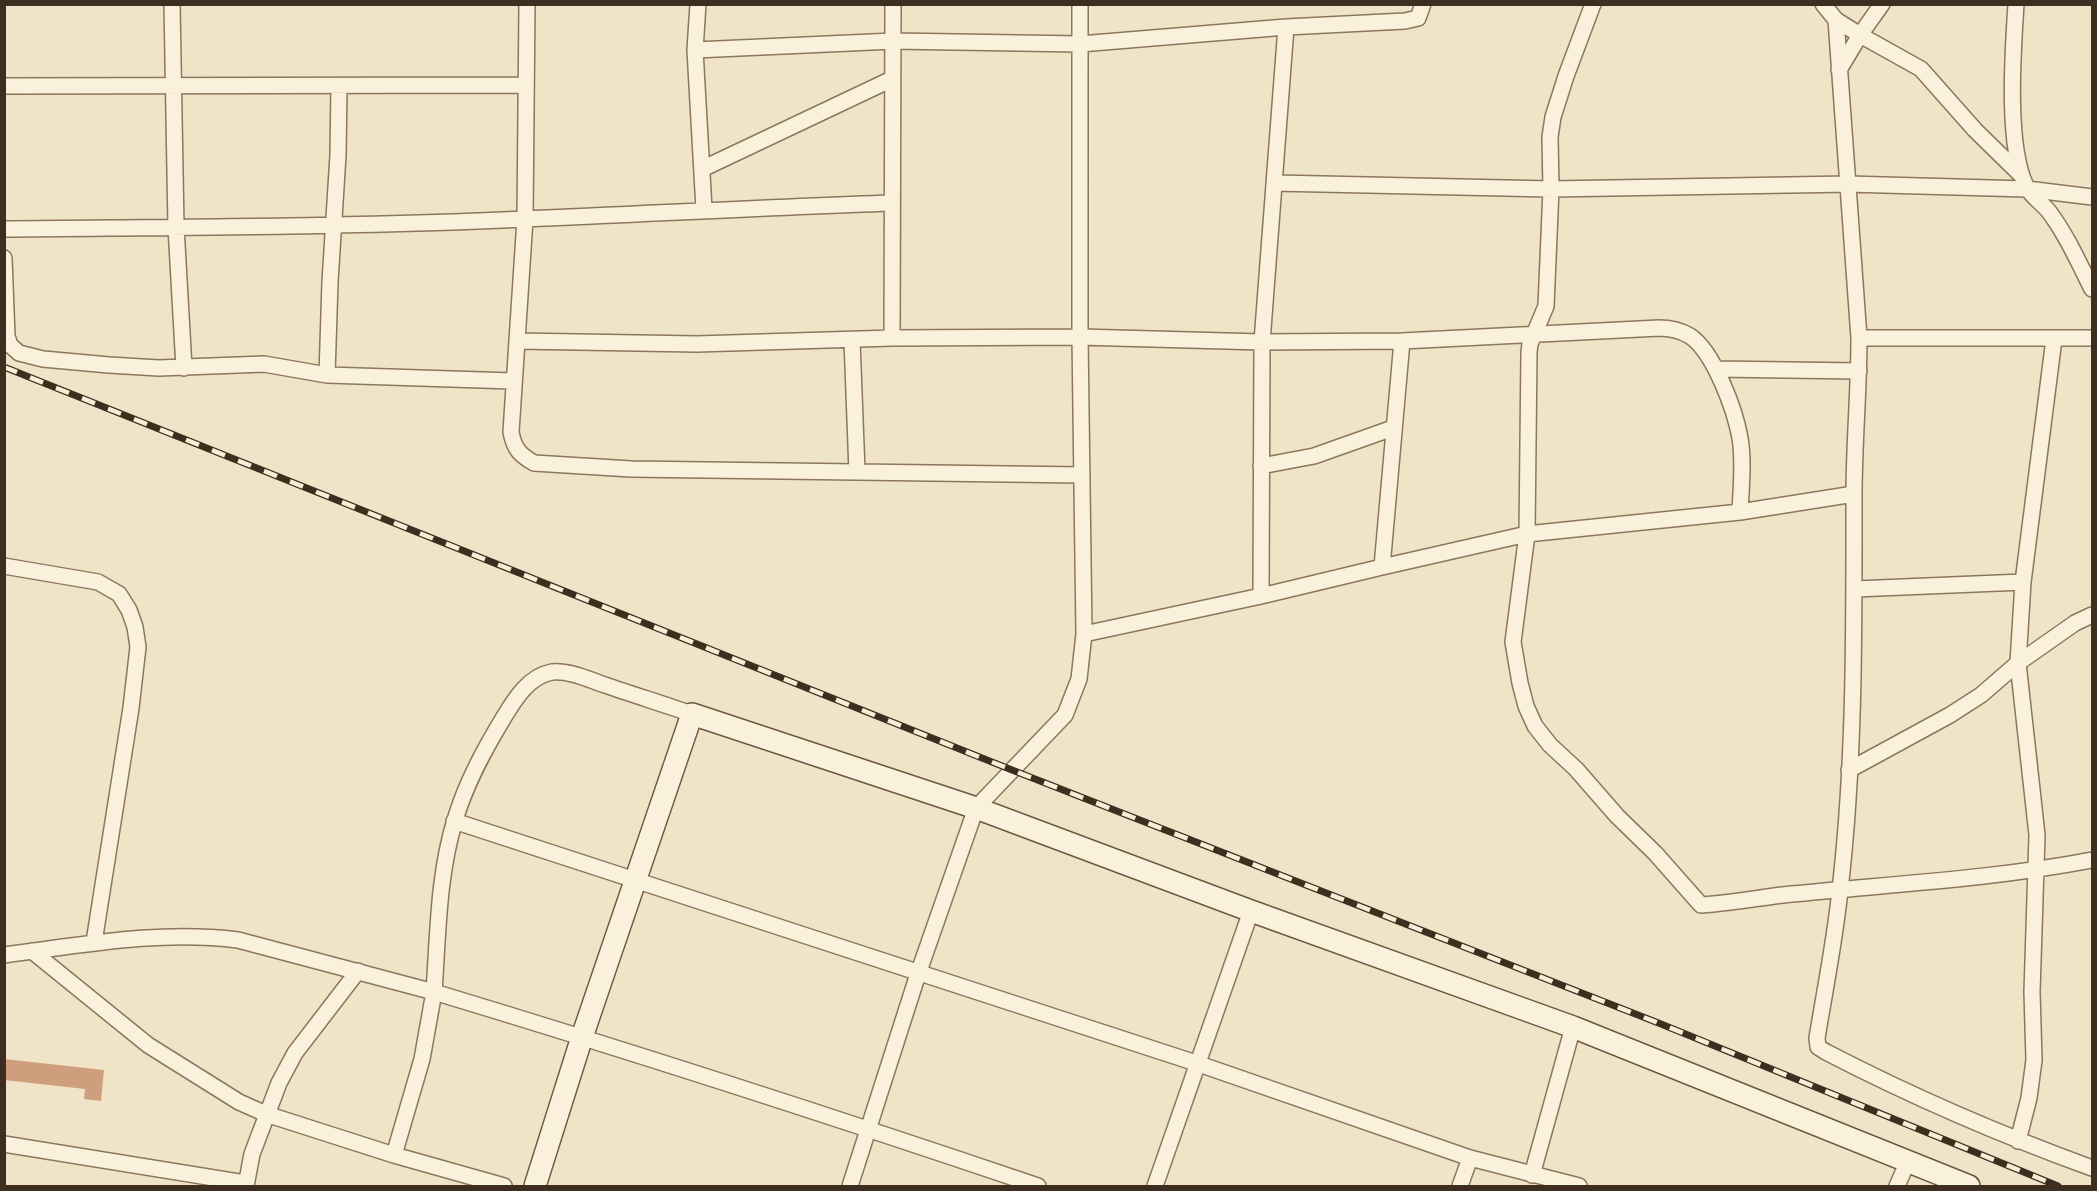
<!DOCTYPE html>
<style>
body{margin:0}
#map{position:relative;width:2097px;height:1191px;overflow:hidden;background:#f0e4c8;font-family:Lora,serif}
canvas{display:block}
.frame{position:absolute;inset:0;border:6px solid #3d2e20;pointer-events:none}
</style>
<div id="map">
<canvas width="2097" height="1191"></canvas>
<div class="frame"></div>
</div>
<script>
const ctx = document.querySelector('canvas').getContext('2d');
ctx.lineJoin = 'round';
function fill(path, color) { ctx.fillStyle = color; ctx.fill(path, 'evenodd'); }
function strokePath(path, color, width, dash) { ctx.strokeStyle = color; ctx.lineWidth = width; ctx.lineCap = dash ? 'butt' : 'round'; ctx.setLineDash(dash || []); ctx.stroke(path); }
fill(new Path2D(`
 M 4,1059 L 104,1070 L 101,1101 L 84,1099 L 85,1089 L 4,1080 Z`), '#cf9f7d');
const street = new Path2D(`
 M 172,4 L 176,227 L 184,368
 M 527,4 L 525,219 L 511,432 C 514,449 520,455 534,463 L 631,469 L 1082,475
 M 698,4 L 695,50 L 704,209
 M 1593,4 L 1566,76 L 1553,117 L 1550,137 L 1551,189 L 1546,306 L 1530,344 L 1529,352 L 1527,534 L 1513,642 L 1520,683 L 1526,706 L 1535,726 L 1550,745 L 1576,769 L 1617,816 L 1655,853 L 1701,905 C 1732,903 1762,897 1792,894 C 1893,884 1993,879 2092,860
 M 1823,4 L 1836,20 L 1859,338 C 1859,391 1854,443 1854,496 C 1854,627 1855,760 1840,890 C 1835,940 1825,989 1817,1038 L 1818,1047 L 1826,1052 C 1913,1097 2001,1135 2092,1168
 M 2016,4 C 2013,51 2006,145 2026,186 C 2031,197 2043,203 2050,213 C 2067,236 2079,263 2092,289
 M 1836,20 L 1860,35 L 1921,69 L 1975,130 L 2022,176
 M 695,50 L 894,41 L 1080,44 L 1286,27 L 1405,21 L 1418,18 L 1423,4
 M 1839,70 L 1860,35 L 1882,4
 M 4,86 L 525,85
 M 702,169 L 892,79
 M 1275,183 L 1551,189 L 1848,184 L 2027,189 L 2092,197
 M 4,229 C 178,227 352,227 526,219 C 648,214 770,207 892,203
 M 4,258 L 7,336 L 10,345 L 19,353 L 43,359 L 109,365 L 159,368 L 264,364 L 327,375 L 513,381
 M 892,338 L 893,4
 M 1859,338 L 2092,338
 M 852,340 L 857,472
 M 517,341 L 697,344 L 892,338 L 1080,337 L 1262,342 L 1402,341 L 1659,328 C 1670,328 1680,330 1690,336 C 1714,352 1735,410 1740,438 C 1744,462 1741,488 1740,512
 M 1716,369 L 1859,371
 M 327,375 L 330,282 L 338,155 L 339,87
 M 1261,466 L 1314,456 L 1393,428
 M 4,566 L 98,582 L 119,594 L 129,610 L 135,627 L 138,647 L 131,708 L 94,942
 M 1382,567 L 1402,341
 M 1855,589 L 2023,582
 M 1261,596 L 1262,342 L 1286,27
 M 1084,634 L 1261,596 L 1382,567 L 1527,534 L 1740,512 L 1854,494
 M 1849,770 L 1950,715 L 1981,695 L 2018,663 L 2075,623 L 2092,615
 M 454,821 L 1199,1064 L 1470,1158 L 1579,1186
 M 32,951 L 148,1045 L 239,1102 L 266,1114 L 394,1155 L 504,1186
 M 4,955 C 83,945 159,930 238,940 L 434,992 C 438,935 438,875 455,820 C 466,783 484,750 504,717 C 515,699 529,676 552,672 C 569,670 590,680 605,685 C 634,695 663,704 692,714
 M 2018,1141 L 2029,1098 L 2034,1060 L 2032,992 L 2037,835 L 2018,663 L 2023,582 L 2054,339
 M 4,1144 L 245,1183
 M 394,1155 L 422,1059 L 434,992 C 636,1053 837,1118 1038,1186
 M 1532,1175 L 1573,1027
 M 246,1186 L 252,1154 L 279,1083 L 295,1053 L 358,971
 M 850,1186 L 918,974 L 976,808 L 1065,715 L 1079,679 L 1084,634 L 1080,337 L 1080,4
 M 1155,1186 L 1251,911
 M 1460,1186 L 1470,1158
 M 1897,1186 L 1908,1161`);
const secondary = new Path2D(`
 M 535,1186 L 582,1037 L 692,714 L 976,808 L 1251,911 L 1573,1027 L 1969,1186`);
strokePath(street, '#8d765c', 18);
strokePath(secondary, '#6f573f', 24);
strokePath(street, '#faf1dc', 15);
strokePath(secondary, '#faf1dc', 21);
const rail = new Path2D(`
 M 4,367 L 1012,770 L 1661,1024 L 2058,1186`);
strokePath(rail, '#3d2e20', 7);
strokePath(rail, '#f7eed8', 4.5, [14]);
</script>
